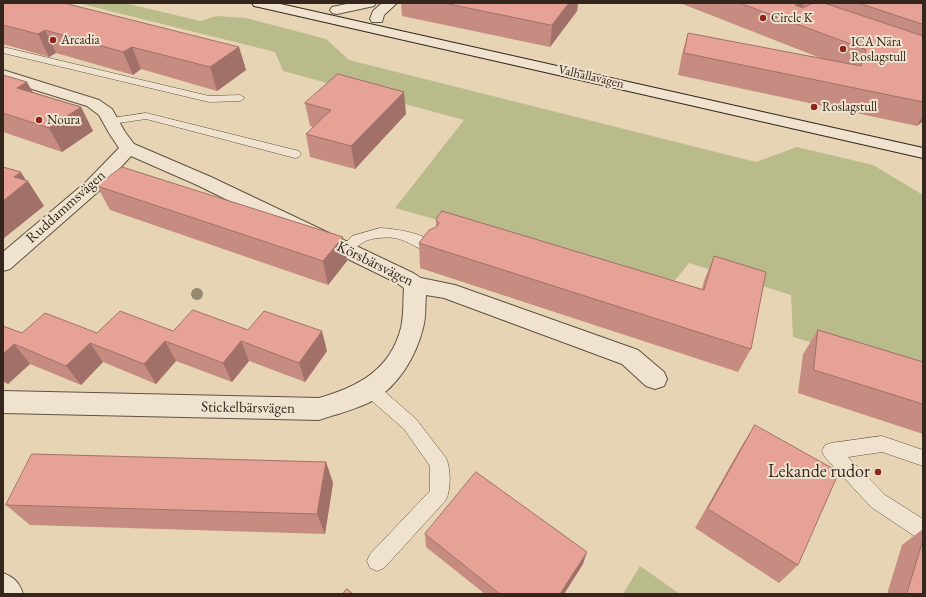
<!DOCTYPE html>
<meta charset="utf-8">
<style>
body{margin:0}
#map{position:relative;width:926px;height:597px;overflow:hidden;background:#e7d4b5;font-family:"EB Garamond",serif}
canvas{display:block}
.frame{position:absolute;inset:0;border:4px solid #34261c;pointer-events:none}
</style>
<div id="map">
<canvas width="926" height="597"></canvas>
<div class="frame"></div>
</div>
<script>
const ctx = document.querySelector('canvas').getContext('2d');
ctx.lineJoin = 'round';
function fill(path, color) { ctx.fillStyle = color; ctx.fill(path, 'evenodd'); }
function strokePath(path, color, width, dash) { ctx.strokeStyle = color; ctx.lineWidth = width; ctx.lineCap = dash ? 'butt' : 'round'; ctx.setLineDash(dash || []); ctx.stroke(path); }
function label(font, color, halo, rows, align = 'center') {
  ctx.font = font + ' "EB Garamond",serif'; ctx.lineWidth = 4; ctx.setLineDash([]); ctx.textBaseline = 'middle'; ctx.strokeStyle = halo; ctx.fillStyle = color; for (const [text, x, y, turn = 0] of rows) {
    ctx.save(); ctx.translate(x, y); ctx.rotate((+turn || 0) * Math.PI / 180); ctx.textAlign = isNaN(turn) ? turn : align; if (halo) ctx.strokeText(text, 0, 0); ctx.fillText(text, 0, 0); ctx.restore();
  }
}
fill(new Path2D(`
 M 78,3 L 125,3 L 200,21 L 217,16 L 246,18 L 326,39 L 349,60 L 756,162 L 797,147 L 873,165 L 923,195 L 923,375 L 793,337 L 791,295 L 689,263 L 671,285 L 395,208 L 464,120 L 283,71 L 275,52 Z
 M 640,566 L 680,594 L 623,594 Z`), '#babb8a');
const lane = new Path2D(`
 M 3,47 L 209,96 L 240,95 L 245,98 L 240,101 L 209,102 L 3,53 Z
 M 146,113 L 299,151 L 301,154 L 299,157 L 295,158 L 146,119 L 112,124 L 108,123 L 106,121 L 108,119 L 112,118 Z
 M 380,228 C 396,229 429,233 438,248 L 436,251 L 431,253 C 411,247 404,235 380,238 C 375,238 366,240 362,243 C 353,248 352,257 341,253 L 339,250 L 352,236 Z
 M 370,382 L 376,384 L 416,419 L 446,458 C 451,469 451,489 446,500 L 384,568 L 377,571 L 370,568 L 367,561 L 370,554 L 430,491 L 430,466 L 404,429 L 364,394 L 362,389 L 364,384 Z
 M 882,436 L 923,450 L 923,466 L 882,452 L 848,457 L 885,495 L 923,519 L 923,540 L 916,537 L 871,507 L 825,457 L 822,451 L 825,445 L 831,443 Z`);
const street = new Path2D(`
 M 351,3 L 376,3 L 374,6 L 337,14 L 332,13 L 330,10 L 332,7 Z
 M 382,3 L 397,3 L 384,15 L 382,22 L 372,22 L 370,19 L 373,11 Z
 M 3,70 L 99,100 L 112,109 L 125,132 L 134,144 L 211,177 L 413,273 L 421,278 L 455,285 L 638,350 L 664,372 L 667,379 L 664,386 L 655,389 L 646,386 L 622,364 L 444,298 L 426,295 C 425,306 426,318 423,328 C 416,356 399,385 374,400 C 357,409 337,414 319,420 L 3,413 L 3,391 L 319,398 C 358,387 390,370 401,328 C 404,315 403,301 404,288 L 397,283 L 197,185 L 131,156 L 100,190 L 10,269 L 3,271 L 3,252 L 86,182 L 119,148 L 109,133 L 99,115 L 87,106 L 3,80 Z
 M 3,573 C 15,578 19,582 23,594 L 3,594 Z`);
const secondary = new Path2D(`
 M 252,3 L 276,3 L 923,148 L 923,158 L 259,7 L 254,6 Z`);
strokePath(lane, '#615242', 1);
strokePath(street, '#615242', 2);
strokePath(secondary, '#34261c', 2);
fill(lane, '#efe3cf');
fill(street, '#efe3cf');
fill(secondary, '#efe3cf');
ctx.fillStyle = '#978970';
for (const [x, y] of [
 [197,294]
]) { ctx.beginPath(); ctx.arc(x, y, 6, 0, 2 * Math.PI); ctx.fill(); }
fill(new Path2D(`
 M 3,3 L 239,47 L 246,70 L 217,91 L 141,69 L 133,75 L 56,53 L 49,57 L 3,44 Z
 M 401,3 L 578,3 L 577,11 L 550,47 L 402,16 Z
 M 680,3 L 923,3 L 923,121 L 917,126 L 678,75 L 682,54 L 688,33 L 823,59 Z
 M 3,75 L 33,92 L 81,107 L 93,131 L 62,152 L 3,132 Z
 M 305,103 L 406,114 L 355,169 L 310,157 L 306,134 L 313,127 L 310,126 Z
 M 97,186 L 343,237 L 347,261 L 328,285 L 110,210 Z
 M 436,220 L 702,289 L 704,281 L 714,256 L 751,349 L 738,372 L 420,268 L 419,243 L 436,227 Z
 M 3,326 L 22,333 L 97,333 L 248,330 L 327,351 L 305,382 L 249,361 L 232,382 L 176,361 L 156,384 L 103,362 L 81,385 L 30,364 L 8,384 L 3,382 Z
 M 818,330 L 923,362 L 923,434 L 798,393 L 803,354 Z
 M 755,425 L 798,565 L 779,583 L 695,528 L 741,447 Z
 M 326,462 L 333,483 L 325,534 L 30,525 L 6,505 Z
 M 923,529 L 923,594 L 887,594 L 902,545 Z
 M 425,534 L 583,564 L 564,594 L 485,594 L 426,547 Z`), '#c68b81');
fill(new Path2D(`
 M 569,3 L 578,3 L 577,11 L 550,47 L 552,25 Z
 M 798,3 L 804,3 L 798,18 L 795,5 Z
 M 45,30 L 56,53 L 49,57 L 38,34 Z
 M 132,47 L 141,69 L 133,75 L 123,52 Z
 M 239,47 L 246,70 L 217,91 L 210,67 Z
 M 27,82 L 40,105 L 17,88 Z
 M 404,92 L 406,114 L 355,169 L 351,146 Z
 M 81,107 L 93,131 L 62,152 L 49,128 Z
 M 923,116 L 923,121 L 917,126 Z
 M 21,172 L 27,182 L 28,181 L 44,206 L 3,239 L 3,201 L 14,177 Z
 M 343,237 L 347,261 L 328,285 L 323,261 Z
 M 322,331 L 327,351 L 305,382 L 299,363 Z
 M 165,341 L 176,361 L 156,384 L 144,364 Z
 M 241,341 L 249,361 L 232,382 L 223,363 Z
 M 90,343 L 103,362 L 81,385 L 66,366 Z
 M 14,344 L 30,364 L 8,384 L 3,379 L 3,354 Z
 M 326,462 L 333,483 L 325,534 L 317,514 Z
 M 587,552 L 583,564 L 564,594 L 560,594 Z`), '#a17169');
const building = new Path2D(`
 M 3,3 L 64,3 L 239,47 L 210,67 L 132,47 L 123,52 L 45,30 L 38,34 L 3,25 Z
 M 444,3 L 569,3 L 552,25 Z
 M 740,3 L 798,3 L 795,5 L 803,8 L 813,3 L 824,3 L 923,36 L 923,102 L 684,53 L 688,33 L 861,66 L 866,50 Z
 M 859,3 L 923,3 L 923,24 Z
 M 338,74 L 404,92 L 351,146 L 306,134 L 331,110 L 305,103 Z
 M 3,75 L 27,82 L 17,88 L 81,107 L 49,128 L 3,113 Z
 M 3,167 L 21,172 L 14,177 L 28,181 L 3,201 Z
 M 122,167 L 343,237 L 323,261 L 97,186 Z
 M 442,211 L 704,290 L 714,256 L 766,272 L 751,349 L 419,243 L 429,230 L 436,227 L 439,223 L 436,220 Z
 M 193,310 L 248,330 L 264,311 L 322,331 L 299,363 L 241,341 L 223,363 L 165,341 L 144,364 L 90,343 L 66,366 L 14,344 L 3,354 L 3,326 L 22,333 L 45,313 L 97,333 L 120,311 L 173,331 Z
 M 818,330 L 923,362 L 923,404 L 814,370 Z
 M 755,425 L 839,472 L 798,565 L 708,509 Z
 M 32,454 L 326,462 L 317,514 L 6,505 Z
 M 476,472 L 587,552 L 560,594 L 500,594 L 425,534 Z
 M 923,540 L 923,594 L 907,594 Z
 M 347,589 L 353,594 L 343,594 Z`);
fill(building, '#e6a296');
strokePath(building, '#a17169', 1);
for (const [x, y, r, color] of [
 [763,18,4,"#8f2418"],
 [53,40,4,"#8f2418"],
 [843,49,4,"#8f2418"],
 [814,107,4,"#8f2418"],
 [39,120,4,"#8f2418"],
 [878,472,4,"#8f2418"]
]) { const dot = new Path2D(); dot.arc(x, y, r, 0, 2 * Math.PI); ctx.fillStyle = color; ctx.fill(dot); strokePath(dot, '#efe3cf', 1.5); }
label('13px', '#34261c', '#efe3cf', [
 ["Circle K",771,18],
 ["Arcadia",61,40],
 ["ICA Nära",851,42],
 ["Roslagstull",851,57],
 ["Roslagstull",822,107],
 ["Noura",47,120]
], 'left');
label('13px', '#34261c', '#efe3cf', [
 ["Valhallavägen",591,77,13]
]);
label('15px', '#34261c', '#efe3cf', [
 ["Ruddammsvägen",66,207,-42],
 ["Körsbärsvägen",375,264,26],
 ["Stickelbärsvägen",248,408,1]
]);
label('18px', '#34261c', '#efe3cf', [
 ["Lekande rudor",870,472]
], 'right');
</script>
